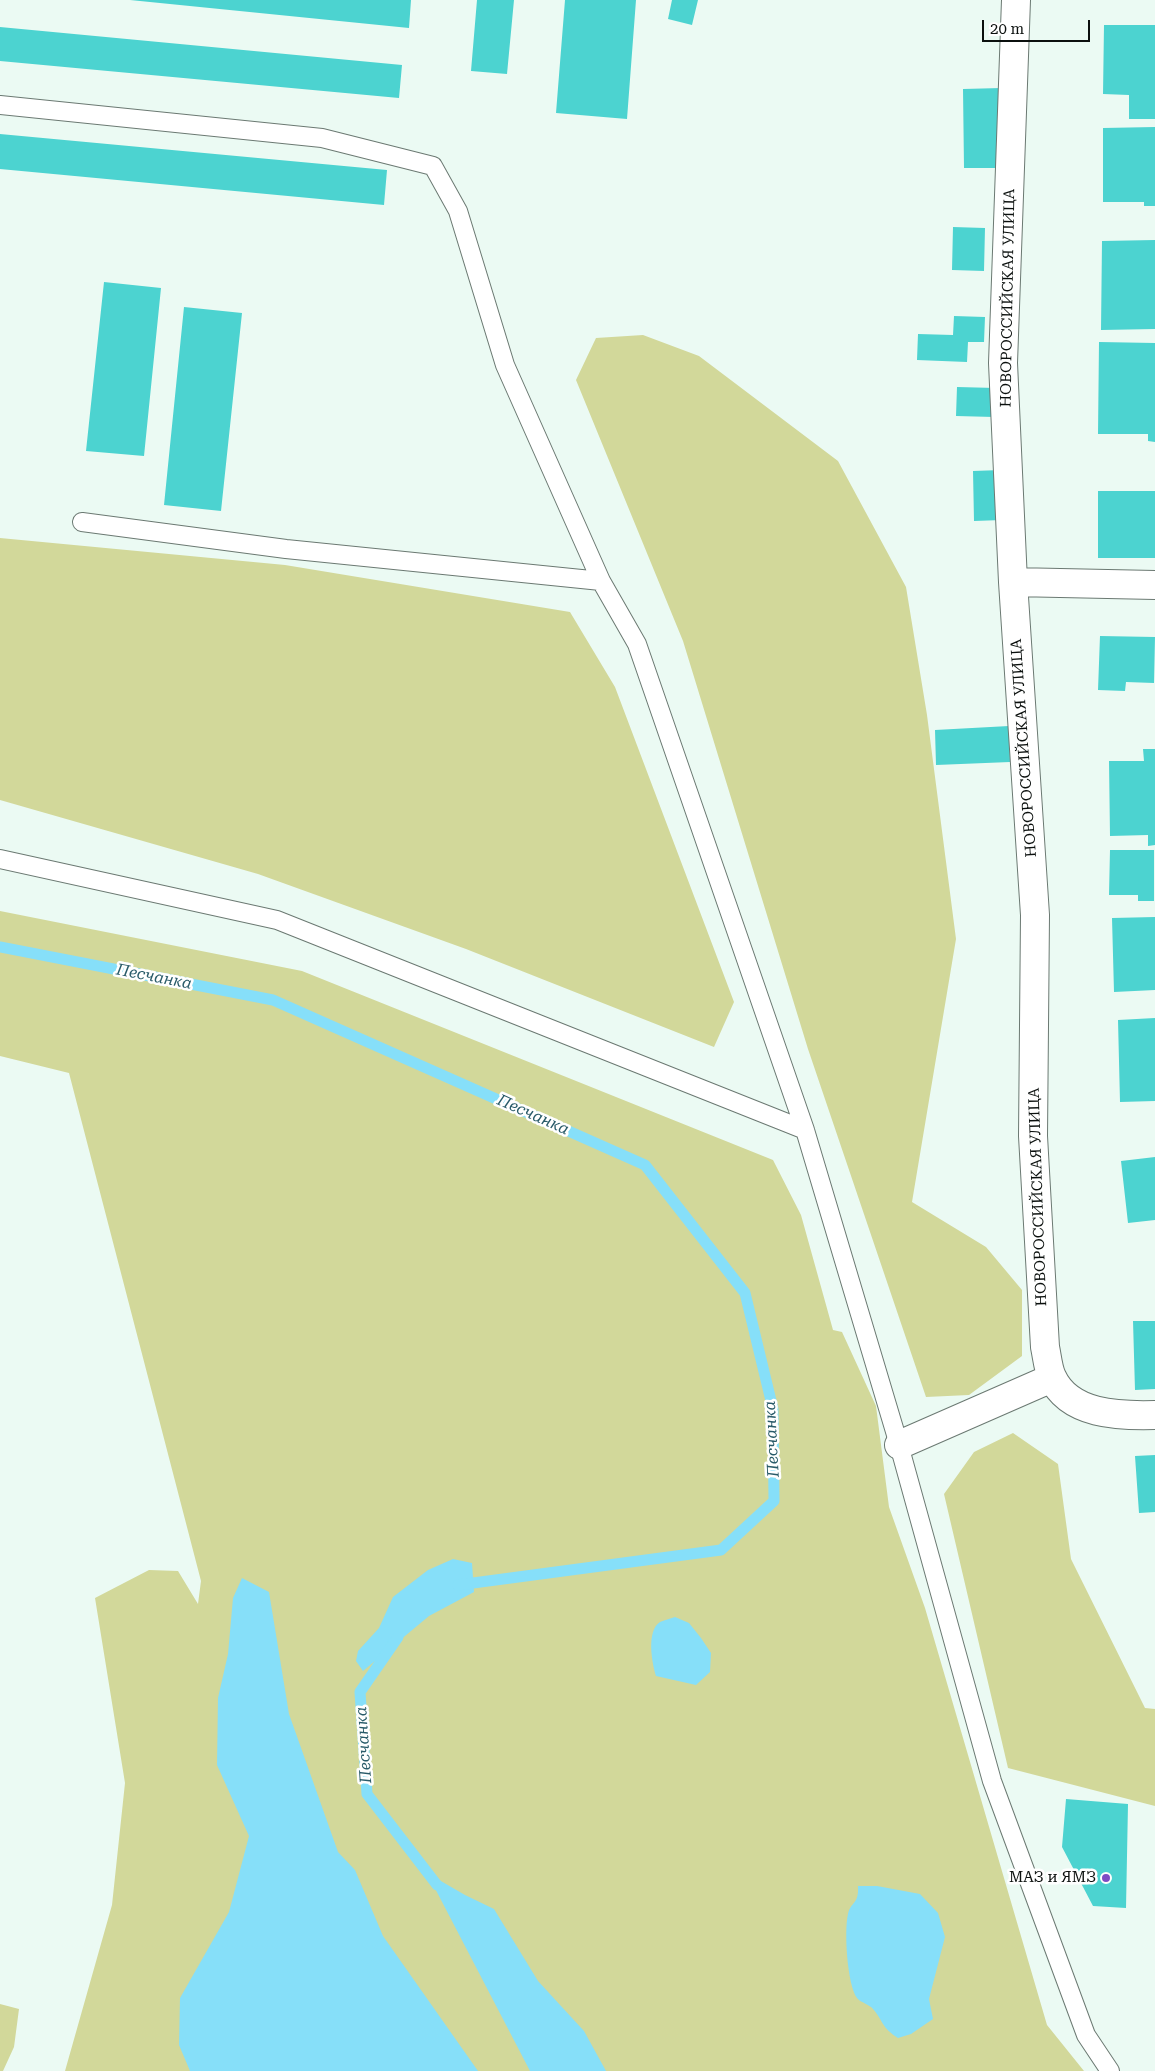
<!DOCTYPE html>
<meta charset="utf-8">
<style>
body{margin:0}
#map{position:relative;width:1155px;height:2071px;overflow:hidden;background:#ebfaf3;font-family:"Roboto Serif",serif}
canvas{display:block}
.scale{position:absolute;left:982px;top:20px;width:108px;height:22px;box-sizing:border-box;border:2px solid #0b100e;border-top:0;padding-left:6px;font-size:15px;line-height:18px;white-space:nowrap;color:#0b100e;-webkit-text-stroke:4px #fff;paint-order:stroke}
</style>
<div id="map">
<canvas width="1155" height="2071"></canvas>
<div class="scale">20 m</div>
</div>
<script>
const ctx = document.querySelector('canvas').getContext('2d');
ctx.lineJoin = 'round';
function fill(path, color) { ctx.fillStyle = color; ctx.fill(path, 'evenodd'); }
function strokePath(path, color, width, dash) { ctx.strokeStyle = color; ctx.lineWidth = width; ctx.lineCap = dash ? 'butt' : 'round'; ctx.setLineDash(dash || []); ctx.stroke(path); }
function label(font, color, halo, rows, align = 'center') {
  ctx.font = font + ' "Roboto Serif",serif'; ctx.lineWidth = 5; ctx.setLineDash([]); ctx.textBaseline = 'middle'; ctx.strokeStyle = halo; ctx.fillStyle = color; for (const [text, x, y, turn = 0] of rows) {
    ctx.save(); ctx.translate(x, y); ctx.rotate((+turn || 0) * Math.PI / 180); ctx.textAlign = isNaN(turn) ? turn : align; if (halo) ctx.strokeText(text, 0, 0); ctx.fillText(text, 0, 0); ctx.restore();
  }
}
fill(new Path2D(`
 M 643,335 L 699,356 L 838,461 L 906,587 L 927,715 L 956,939 L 912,1202 L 986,1247 L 1022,1290 L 1022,1356 L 969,1395 L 926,1397 L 808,1049 L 683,641 L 576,380 L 596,338 Z
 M 0,538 L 285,565 L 570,612 L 615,687 L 734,1002 L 714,1047 L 466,949 L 258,874 L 0,800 Z
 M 0,911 L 302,971 L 773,1160 L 801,1215 L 833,1330 L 842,1332 L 876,1406 L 889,1507 L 925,1608 L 1047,2025 L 1084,2071 L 65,2071 L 112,1905 L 125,1783 L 95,1598 L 149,1570 L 178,1571 L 198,1604 L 201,1581 L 69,1073 L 0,1056 Z
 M 1013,1433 L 1058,1464 L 1071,1559 L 1145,1708 L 1155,1709 L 1155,1806 L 1008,1768 L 944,1494 L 974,1452 Z
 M 0,2004 L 19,2009 L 14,2047 L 3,2071 L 0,2071 Z`), '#d2d89a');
fill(new Path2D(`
 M 453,1559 L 472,1563 L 474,1592 L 429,1616 L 363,1671 L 356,1661 L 358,1651 L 379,1628 L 393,1597 L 428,1570 Z
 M 242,1578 L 269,1592 L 289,1714 L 338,1852 L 355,1870 L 383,1936 L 478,2071 L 190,2071 L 179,2045 L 180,1998 L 229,1912 L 249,1836 L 217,1765 L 218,1698 L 228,1654 L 233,1598 Z
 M 675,1617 L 689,1623 L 701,1638 L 711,1653 L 710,1672 L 696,1685 L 656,1676 C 652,1663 646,1631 660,1622 C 664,1620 670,1619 675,1617 Z
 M 427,1873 L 465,1895 L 494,1909 L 538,1981 L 584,2031 L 606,2071 L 530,2071 Z
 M 858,1886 L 877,1886 L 920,1894 L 938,1913 L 945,1937 L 929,1999 L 933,2019 L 911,2034 L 898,2038 C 881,2027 884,2022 873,2009 C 869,2004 861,2003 857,1998 C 847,1984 844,1930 848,1914 C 851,1901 859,1905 858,1886 Z`), '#86dff9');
strokePath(new Path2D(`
 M 0,947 L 273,1000 L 645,1165 L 745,1293 L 773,1409 L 774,1501 L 721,1550 L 458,1585
 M 398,1637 L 360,1692 L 367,1794 L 437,1885`), '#86dff9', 11);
fill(new Path2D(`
 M 130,0 L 411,0 L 409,28 Z
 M 477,0 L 514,0 L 507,74 L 471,71 Z
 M 565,0 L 636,0 L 627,119 L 556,113 Z
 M 672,0 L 698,0 L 692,25 L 668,19 Z
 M 1104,25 L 1155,25 L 1155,119 L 1129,119 L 1129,95 L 1103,94 Z
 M 0,27 L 402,65 L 399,98 L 0,61 Z
 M 1001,88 L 1001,168 L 964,168 L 963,89 Z
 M 1155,127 L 1155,206 L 1144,206 L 1144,202 L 1103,202 L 1103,128 Z
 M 0,134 L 387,170 L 384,205 L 0,169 Z
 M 953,227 L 985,228 L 984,271 L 952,270 Z
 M 1155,240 L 1155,329 L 1101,330 L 1102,241 Z
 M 104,282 L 161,288 L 144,456 L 86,451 Z
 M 184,307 L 242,313 L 221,511 L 164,505 Z
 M 954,316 L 985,317 L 984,342 L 968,342 L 967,362 L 917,360 L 918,334 L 953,335 Z
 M 1099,342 L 1155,343 L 1155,442 L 1148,441 L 1148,434 L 1098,434 Z
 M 957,387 L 996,388 L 994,417 L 956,416 Z
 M 1001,470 L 1002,520 L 974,521 L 973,471 Z
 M 1098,491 L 1155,491 L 1155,558 L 1098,558 Z
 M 1100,636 L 1155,637 L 1154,683 L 1126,682 L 1125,691 L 1098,690 Z
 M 1009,726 L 1010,762 L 936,765 L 935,730 Z
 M 1143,749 L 1155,749 L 1155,845 L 1148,846 L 1148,835 L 1110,836 L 1109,761 L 1144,761 Z
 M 1110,850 L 1154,850 L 1154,901 L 1138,901 L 1138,895 L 1109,895 Z
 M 1155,917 L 1155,990 L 1114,992 L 1112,918 Z
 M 1155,1018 L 1155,1101 L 1120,1102 L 1118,1020 Z
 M 1155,1157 L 1155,1220 L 1128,1223 L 1121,1161 Z
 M 1133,1321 L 1155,1321 L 1155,1389 L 1135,1390 Z
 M 1155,1455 L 1155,1512 L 1139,1513 L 1135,1456 Z
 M 1066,1799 L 1128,1804 L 1126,1908 L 1093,1906 L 1062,1847 Z`), '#4cd3d0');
const service = new Path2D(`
 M 0,105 L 322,138 L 433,166 L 458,211 L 505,365 L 601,581 L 637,644 L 805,1130 L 899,1445 L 992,1781 L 1086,2035 L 1110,2071
 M 82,522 L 286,549 L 601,581
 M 0,859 L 277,920 L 805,1130`);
const minor = new Path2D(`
 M 1016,0 L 1003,363 L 1013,582 L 1035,915 L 1033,1136 L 1045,1347 C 1047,1356 1048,1369 1052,1377 C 1069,1415 1119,1416 1155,1415
 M 1013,582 L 1155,585
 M 899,1445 L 1052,1378`);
strokePath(service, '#6b7972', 20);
strokePath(minor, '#6b7972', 30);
strokePath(service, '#fff', 18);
strokePath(minor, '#fff', 28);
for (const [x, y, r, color] of [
 [1106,1878,5,"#7d4cc4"]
]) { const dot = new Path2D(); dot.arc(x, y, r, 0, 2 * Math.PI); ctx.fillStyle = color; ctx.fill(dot); strokePath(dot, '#fff', 2); }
label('15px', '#0b100e', '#fff', [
 ["НОВОРОССИЙСКАЯ УЛИЦА",1008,298,-89],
 ["НОВОРОССИЙСКАЯ УЛИЦА",1024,748,-94],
 ["НОВОРОССИЙСКАЯ УЛИЦА",1038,1197,-92]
]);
label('15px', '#0b100e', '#fff', [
 ["МАЗ и ЯМЗ",1096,1878]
], 'right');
label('italic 16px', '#295b69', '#fff', [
 ["Песчанка",154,977,11],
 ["Песчанка",533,1115,24],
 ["Песчанка",772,1439,-93],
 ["Песчанка",364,1745,-94]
]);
</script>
